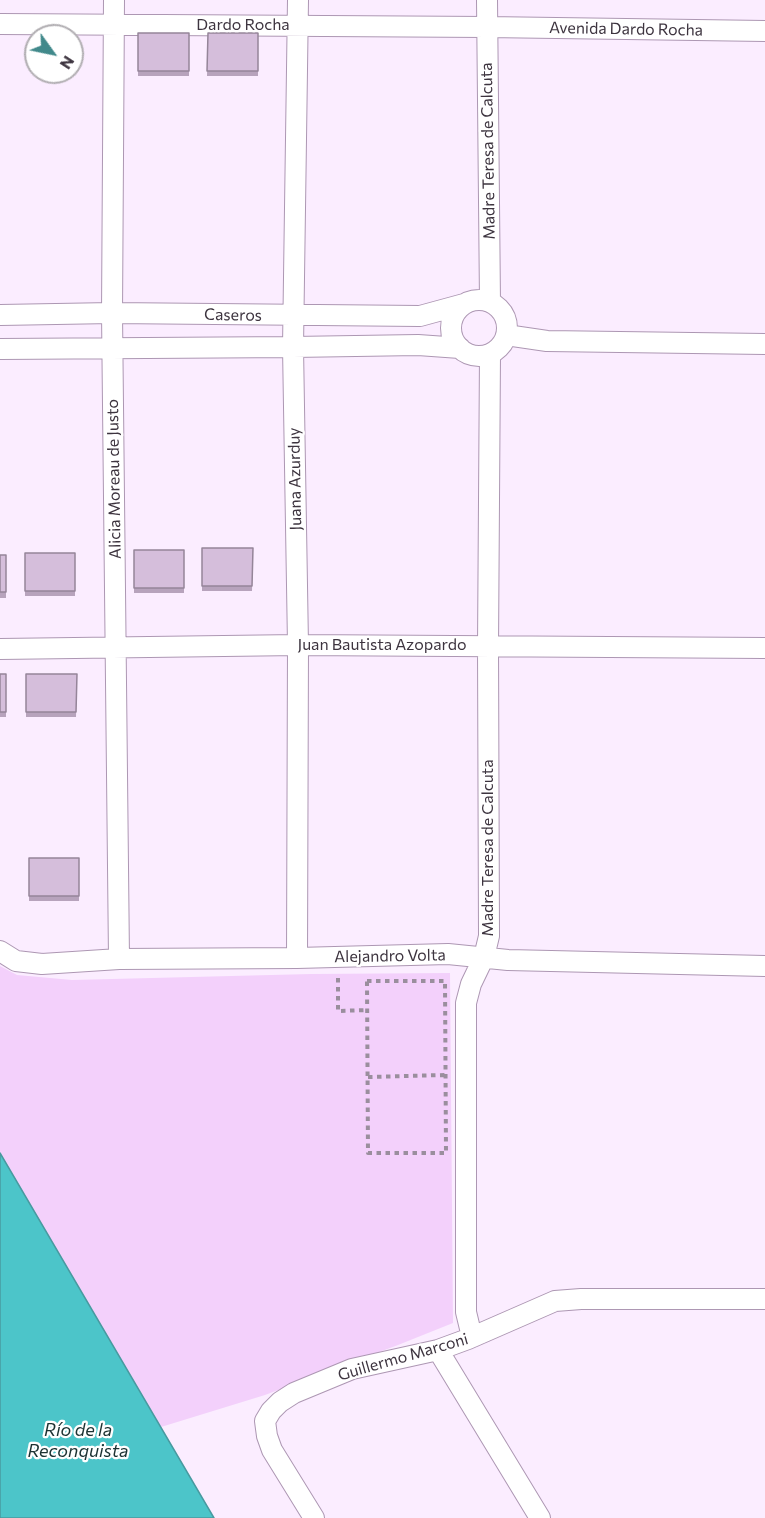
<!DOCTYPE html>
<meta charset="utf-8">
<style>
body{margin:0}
#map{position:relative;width:765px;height:1518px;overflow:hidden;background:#fbedff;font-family:Commissioner,sans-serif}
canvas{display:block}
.north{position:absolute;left:24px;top:24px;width:60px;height:60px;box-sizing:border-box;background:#fff;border:2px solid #b1aeb2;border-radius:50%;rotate:123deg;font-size:16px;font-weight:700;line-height:24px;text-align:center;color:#3d343f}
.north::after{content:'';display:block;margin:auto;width:21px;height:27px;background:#41898b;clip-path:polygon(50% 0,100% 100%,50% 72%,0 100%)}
</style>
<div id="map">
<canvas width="765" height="1518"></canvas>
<div class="north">N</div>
</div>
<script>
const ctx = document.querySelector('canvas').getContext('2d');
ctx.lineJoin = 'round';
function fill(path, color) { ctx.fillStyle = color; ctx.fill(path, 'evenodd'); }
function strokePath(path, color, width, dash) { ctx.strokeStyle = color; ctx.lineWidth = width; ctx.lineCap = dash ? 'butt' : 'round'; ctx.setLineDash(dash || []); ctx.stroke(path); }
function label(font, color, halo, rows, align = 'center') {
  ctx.font = font + ' Commissioner,sans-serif'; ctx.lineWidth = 4.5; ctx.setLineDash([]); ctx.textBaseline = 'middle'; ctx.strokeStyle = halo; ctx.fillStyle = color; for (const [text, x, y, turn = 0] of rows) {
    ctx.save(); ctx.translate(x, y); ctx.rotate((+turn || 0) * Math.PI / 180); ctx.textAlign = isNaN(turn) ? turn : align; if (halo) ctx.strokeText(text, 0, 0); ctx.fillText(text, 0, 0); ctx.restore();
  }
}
fill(new Path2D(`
 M 0,966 L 17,975 L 72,980 L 311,974 L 450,973 L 453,1323 L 398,1345 L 265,1395 L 161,1427 L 0,1153 Z`), '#f3d0fb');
const water = new Path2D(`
 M 0,1153 L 214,1518 L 0,1518 Z`);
fill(water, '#4cc5c9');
strokePath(water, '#489aa0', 1.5);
const minor = new Path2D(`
 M 114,0 L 112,313 L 119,959
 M 487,0 L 490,302
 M 0,24 L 487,27 L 765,31
 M451 328a28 28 0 1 1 56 0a28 28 0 1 1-56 0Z
 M 0,315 L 112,313 L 420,316 L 464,304
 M 506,335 L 547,341 L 765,344
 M 0,349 L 293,347 L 418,345 L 460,348
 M 0,649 L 298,645 L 765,648
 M 0,951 L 16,961 L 42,964 L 119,959 L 297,958 L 448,954 L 508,960 L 765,966
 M 297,958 L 298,645 L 293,347 L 298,0
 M 472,1337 L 466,1312 L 466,1003 L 471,984 L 484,957 L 489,936 L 488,646 L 490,354
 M 438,1350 L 540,1518
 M 314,1518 L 272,1450 L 267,1436 L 265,1421 L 271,1411 L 280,1402 L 294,1393 L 352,1369 L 438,1350 L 468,1339 L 555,1301 L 581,1299 L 765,1299`);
strokePath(minor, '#ad97b3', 22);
strokePath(new Path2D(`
 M 338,978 L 338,1011 L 368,1010
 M 367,981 L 445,981 L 446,1153 L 368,1153 Z
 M 368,1077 L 445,1075`), '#9a8e9d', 4, [4.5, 4.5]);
strokePath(minor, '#fff', 20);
fill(new Path2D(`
 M 138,33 L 189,33 L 189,76 L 138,76 Z
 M 208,33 L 258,33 L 258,76 L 207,76 Z
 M 202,548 L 253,548 L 252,591 L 202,591 Z
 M 134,550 L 184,550 L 184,593 L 134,593 Z
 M 25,553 L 75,553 L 75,596 L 25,596 Z
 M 0,555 L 6,555 L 6,598 L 0,598 Z
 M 0,674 L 6,674 L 6,717 L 0,717 Z
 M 26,674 L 77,674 L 76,717 L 26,717 Z
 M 29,858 L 79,858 L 79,901 L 29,901 Z`), '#b7a3bc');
const building = new Path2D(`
 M 138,33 L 189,33 L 189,71 L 138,71 Z
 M 208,33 L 258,33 L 258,71 L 207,71 Z
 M 202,548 L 253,548 L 252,586 L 202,586 Z
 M 134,550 L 184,550 L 184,588 L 134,588 Z
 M 25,553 L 75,553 L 75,591 L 25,591 Z
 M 0,555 L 6,555 L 6,592 L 0,592 Z
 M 0,674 L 6,674 L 6,712 L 0,712 Z
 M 26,674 L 77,674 L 76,712 L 26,712 Z
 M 29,858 L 79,858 L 79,896 L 29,896 Z`);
fill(building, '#d5bedb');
strokePath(building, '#958599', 1.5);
label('16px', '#3d343f', '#fff', [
 ["Dardo Rocha",243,25],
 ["Avenida Dardo Rocha",626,29,1],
 ["Madre Teresa de Calcuta",488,151,-91],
 ["Caseros",233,315,1],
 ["Alicia Moreau de Justo",114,479,-91],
 ["Juana Azurduy",295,479,-91],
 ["Juan Bautista Azopardo",382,645],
 ["Madre Teresa de Calcuta",488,848,-90],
 ["Alejandro Volta",390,956,-1],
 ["Guillermo Marconi",403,1357,-16]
]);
label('italic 18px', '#1c3232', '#fff', [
 ["Río de la",78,1430],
 ["Reconquista",78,1451]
]);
</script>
